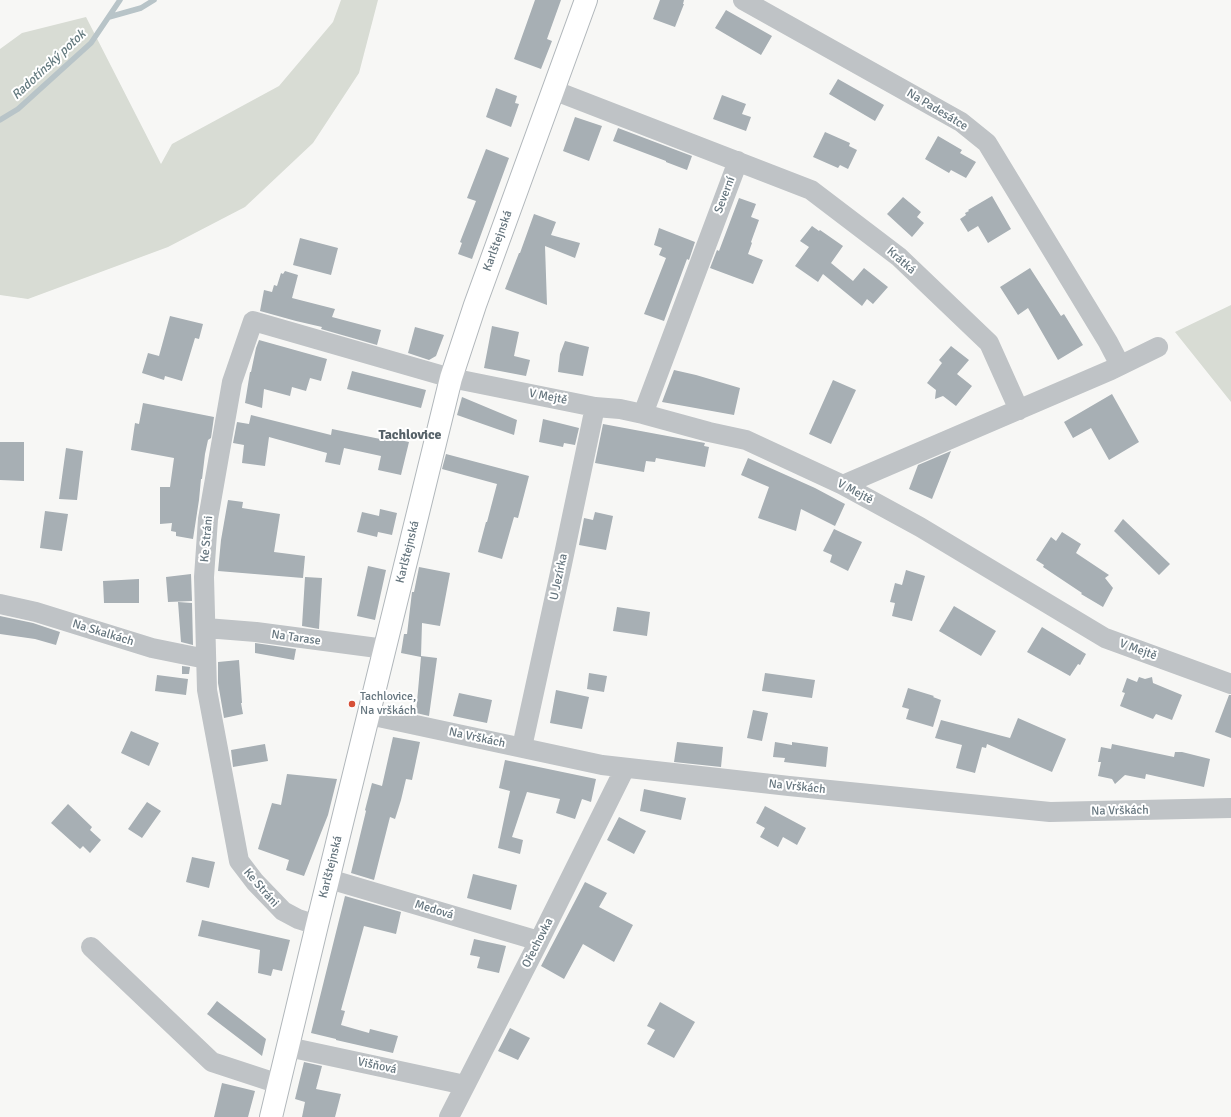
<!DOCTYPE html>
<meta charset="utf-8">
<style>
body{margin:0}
canvas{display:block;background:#f7f7f5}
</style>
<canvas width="1231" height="1117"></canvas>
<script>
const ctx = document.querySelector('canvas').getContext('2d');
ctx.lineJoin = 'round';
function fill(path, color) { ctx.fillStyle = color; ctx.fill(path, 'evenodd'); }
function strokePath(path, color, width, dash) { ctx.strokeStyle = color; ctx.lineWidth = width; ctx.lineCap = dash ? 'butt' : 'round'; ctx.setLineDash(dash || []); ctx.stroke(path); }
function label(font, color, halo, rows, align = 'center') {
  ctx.font = font + ' Signika,sans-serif'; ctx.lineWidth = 4; ctx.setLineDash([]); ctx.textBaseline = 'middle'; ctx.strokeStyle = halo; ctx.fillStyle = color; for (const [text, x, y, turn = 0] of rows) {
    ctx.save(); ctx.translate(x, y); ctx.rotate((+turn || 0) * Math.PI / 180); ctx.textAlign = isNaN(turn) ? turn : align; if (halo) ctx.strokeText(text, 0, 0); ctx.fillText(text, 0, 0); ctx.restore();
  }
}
fill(new Path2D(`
 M 341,0 L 378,0 L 359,73 L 313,143 L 245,207 L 168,247 L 28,299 L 0,295 L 0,49 L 22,33 L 86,17 L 161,164 L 172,144 L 279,86 L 333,22 Z
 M 1231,305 L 1231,402 L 1175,332 Z`), '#d8dcd4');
strokePath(new Path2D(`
 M 109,17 L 141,8 L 154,0
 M 0,120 L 18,109 L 91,43 L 120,0`), '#b8c4c8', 5.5);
fill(new Path2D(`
 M 535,0 L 561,0 L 547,39 L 552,41 L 541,69 L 514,59 Z
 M 660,0 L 684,0 L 683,4 L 684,4 L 675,27 L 653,19 Z
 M 726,10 L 772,36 L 761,55 L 715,28 Z
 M 838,79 L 884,105 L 875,121 L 829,94 Z
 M 496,88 L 517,96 L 515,103 L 519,104 L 511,127 L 486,117 Z
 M 722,95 L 746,104 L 742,114 L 751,117 L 746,131 L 713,119 Z
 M 575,117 L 602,126 L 589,161 L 563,151 Z
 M 618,128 L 692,156 L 687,170 L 666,162 L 666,161 L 613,141 Z
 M 825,132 L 850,143 L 849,146 L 857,150 L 848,169 L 840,165 L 838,168 L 813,157 Z
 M 938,136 L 962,150 L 960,153 L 976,162 L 966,178 L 951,170 L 949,173 L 925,159 Z
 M 486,149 L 509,158 L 472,259 L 458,254 L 462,243 L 460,242 L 476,201 L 467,198 Z
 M 992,196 L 1011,229 L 988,243 L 978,226 L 968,232 L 960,219 L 966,215 L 965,213 L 969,211 L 968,210 Z
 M 903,197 L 921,212 L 917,217 L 924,223 L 912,237 L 887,214 Z
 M 739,198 L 756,204 L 751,217 L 759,220 L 751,242 L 752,243 L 748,254 L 763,260 L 753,284 L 710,268 L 717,250 L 719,251 Z
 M 534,214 L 556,222 L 551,235 L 580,243 L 575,258 L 545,246 L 547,305 L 505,289 L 519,253 L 520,253 Z
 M 812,226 L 819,231 L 820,230 L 843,246 L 831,263 L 853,281 L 864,268 L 888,287 L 873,304 L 867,299 L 862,306 L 823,274 L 818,282 L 795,266 L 809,247 L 800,241 Z
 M 659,228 L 695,242 L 689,260 L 687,259 L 664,321 L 644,314 L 666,258 L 659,255 L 662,248 L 654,245 Z
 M 300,238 L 338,248 L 331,275 L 293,265 Z
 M 1030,268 L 1061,316 L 1064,314 L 1083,345 L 1058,360 L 1028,308 L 1018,315 L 1000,287 Z
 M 285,271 L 298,275 L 292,298 L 335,309 L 332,317 L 381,330 L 377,345 L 321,329 L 322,327 L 296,321 L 260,311 L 264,290 L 272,292 L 274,285 L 277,286 L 281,273 L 283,274 Z
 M 170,316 L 203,324 L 199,339 L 195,338 L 182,381 L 165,376 L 164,380 L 142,373 L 148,353 L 159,356 Z
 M 492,326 L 519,332 L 514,356 L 530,360 L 526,376 L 484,368 Z
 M 415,327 L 444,335 L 436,356 L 429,360 L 408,353 Z
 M 259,340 L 327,359 L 321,381 L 310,378 L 306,391 L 292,387 L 290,396 L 264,389 L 262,408 L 245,403 L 250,372 L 251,372 L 256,348 Z
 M 565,341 L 589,347 L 583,376 L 558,372 L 560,354 Z
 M 951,346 L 969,360 L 957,374 L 972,386 L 956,406 L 943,396 L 935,399 L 936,390 L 927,383 L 942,363 L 939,360 Z
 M 674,370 L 696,375 L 740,388 L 734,415 L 662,402 Z
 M 352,371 L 426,390 L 421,408 L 347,389 Z
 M 833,380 L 856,390 L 831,444 L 809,434 Z
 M 1112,394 L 1139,442 L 1109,460 L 1091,428 L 1073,438 L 1064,422 Z
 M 462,397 L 517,420 L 514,435 L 457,415 Z
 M 143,403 L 214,417 L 211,438 L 208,440 L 205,454 L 202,479 L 201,479 L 199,500 L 193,539 L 176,536 L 176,532 L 171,531 L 172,523 L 160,524 L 160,487 L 170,487 L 174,458 L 131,450 L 135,423 L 139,424 Z
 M 251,415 L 331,435 L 332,429 L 385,440 L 386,437 L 409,442 L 401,475 L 378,470 L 381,456 L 344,448 L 340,465 L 325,462 L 327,453 L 269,437 L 265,466 L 242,463 L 244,445 L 233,443 L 237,422 L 249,424 Z
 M 543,419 L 579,428 L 575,445 L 564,443 L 563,447 L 539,442 Z
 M 603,424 L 705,443 L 704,446 L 709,447 L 705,467 L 656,458 L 655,462 L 646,461 L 644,472 L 595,463 Z
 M 0,442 L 24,442 L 24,481 L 0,480 Z
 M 66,448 L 83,451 L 77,500 L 59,499 Z
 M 951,451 L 932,499 L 909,489 L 918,465 Z
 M 446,454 L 529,476 L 518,518 L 514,517 L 502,559 L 478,552 L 486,522 L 487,522 L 497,484 L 442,469 Z
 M 748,458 L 815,488 L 845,504 L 835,526 L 801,509 L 796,531 L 758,518 L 769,487 L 741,475 Z
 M 228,500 L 243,502 L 242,508 L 280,514 L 274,552 L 305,556 L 303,578 L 218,571 L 221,540 Z
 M 380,509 L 397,513 L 392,535 L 378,532 L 377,537 L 357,532 L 362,512 L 379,516 Z
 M 45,511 L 68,514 L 62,551 L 40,548 Z
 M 595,512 L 613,516 L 606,550 L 579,545 L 584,518 L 593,520 Z
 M 1123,519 L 1170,564 L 1159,575 L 1114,531 Z
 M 834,529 L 862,542 L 848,571 L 830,562 L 832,555 L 823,551 Z
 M 1062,532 L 1081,544 L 1076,553 L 1109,575 L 1105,578 L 1113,588 L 1103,607 L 1081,594 L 1082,593 L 1043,567 L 1044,565 L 1036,560 L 1051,537 L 1056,541 Z
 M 368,566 L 386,570 L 375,620 L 357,616 Z
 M 419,567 L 450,573 L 440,626 L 422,623 L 421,656 L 437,658 L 429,716 L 416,713 L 421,657 L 401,653 L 404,634 L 407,634 L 412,592 L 414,592 Z
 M 906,570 L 925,576 L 912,621 L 892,616 L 895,603 L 890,602 L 895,583 L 902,585 Z
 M 191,574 L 192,601 L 168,602 L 166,577 Z
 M 305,577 L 322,578 L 319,629 L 302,626 Z
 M 139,579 L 139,603 L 104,603 L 103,581 Z
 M 178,602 L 192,603 L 193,645 L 181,642 Z
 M 954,606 L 996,631 L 981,656 L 939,631 Z
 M 617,607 L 650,612 L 647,636 L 613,631 Z
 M 0,616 L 33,623 L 60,632 L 56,645 L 35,639 L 0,634 Z
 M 1042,627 L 1086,654 L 1080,665 L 1078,664 L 1070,676 L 1027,652 Z
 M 255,643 L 296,649 L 294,660 L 255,653 Z
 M 239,660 L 242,703 L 241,703 L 243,714 L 224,718 L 218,683 L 218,662 Z
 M 182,666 L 190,667 L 189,674 L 182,674 Z
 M 589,673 L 607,676 L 604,692 L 587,689 Z
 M 765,673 L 815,680 L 812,698 L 762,691 Z
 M 157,675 L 188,679 L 186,695 L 155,691 Z
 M 1139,677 L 1145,679 L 1152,677 L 1153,683 L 1182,695 L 1172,720 L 1156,714 L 1153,719 L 1120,706 L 1125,693 L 1122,692 L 1127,678 L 1137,682 Z
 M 908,688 L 934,696 L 933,697 L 941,700 L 933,727 L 906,719 L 909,709 L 902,707 Z
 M 556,690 L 589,697 L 582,729 L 550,723 Z
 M 459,693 L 492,700 L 487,723 L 453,716 Z
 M 1229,695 L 1231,695 L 1231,738 L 1215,732 Z
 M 753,710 L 768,713 L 762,741 L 747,738 Z
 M 1018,718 L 1066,739 L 1052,772 L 987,744 L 986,748 L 982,747 L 975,773 L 956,768 L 962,745 L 935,738 L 941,720 L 1010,738 Z
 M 131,731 L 159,743 L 149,766 L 121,753 Z
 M 393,737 L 420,742 L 412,780 L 406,779 L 401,800 L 396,816 L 395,819 L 390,817 L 374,880 L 351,873 L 366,811 L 365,810 L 372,783 L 382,786 Z
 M 677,742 L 723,747 L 721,767 L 674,762 Z
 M 775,742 L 792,745 L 792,742 L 828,747 L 826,767 L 784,762 L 785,758 L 773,757 Z
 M 265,744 L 268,761 L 233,767 L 231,750 Z
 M 1112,744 L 1174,757 L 1175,752 L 1182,752 L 1210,759 L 1204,787 L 1146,774 L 1145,779 L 1125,775 L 1115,784 L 1112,779 L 1098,776 L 1101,762 L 1098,762 L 1101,747 L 1111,749 Z
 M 505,760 L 596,779 L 591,802 L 582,799 L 575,819 L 556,813 L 560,799 L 527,792 L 512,837 L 523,840 L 520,854 L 498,848 L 510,791 L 499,788 Z
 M 287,774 L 337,779 L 328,815 L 304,876 L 286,870 L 289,860 L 258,849 L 272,803 L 281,805 Z
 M 644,789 L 686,798 L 681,820 L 640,811 Z
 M 147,802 L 161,811 L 142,838 L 128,829 Z
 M 68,804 L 92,827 L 90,830 L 101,840 L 90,853 L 83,846 L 80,849 L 51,823 Z
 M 765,806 L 806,828 L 797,845 L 783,837 L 778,847 L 760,837 L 765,828 L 756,823 Z
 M 619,817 L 646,831 L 634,854 L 607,840 Z
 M 192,857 L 215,862 L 209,888 L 186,882 Z
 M 473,874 L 517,885 L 511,910 L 467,898 Z
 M 585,882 L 607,893 L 599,907 L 633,925 L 614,962 L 583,944 L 564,979 L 541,966 Z
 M 345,896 L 401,912 L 396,934 L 364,926 L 341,1010 L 345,1011 L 341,1025 L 369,1033 L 370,1029 L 398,1036 L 393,1053 L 336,1040 L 336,1039 L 311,1033 Z
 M 202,920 L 290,940 L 282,971 L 273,969 L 271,976 L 258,973 L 260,950 L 198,936 Z
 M 474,939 L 506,946 L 499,973 L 477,968 L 480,957 L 470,955 Z
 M 217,1001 L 266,1039 L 262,1056 L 207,1014 Z
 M 660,1002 L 695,1022 L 674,1058 L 647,1044 L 655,1030 L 647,1026 Z
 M 510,1028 L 530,1038 L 518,1060 L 498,1051 Z
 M 304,1062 L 322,1066 L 316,1089 L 341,1094 L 335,1117 L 302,1117 L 305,1102 L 295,1099 Z
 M 222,1083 L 255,1091 L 248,1117 L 214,1117 Z`), '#a7afb4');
const secondary = new Path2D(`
 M 271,1117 L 317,925 L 451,378 L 475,305 L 586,0`);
strokePath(secondary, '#b1b7bb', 24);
strokePath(new Path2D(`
 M 743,0 L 961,122 L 987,143 L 1108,342 L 1120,365
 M 553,90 L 811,190 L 899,257 L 989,343 L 1019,410
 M 643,414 L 738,161
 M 843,485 L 1111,370 L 1158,347
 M 0,604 L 36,612 L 152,648 L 206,659
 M 206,628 L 256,632 L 385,649
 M 369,715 L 602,765 L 789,786 L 1050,812 L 1231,808
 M 522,747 L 562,564 L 595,407
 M 329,879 L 539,941
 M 317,925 L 298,919 L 283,911 L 255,882 L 239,861 L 207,690 L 204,577 L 208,519 L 232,382 L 253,321 L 451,378 L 595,407 L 620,409 L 643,414 L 709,432 L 746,440 L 843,485 L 920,527 L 1105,638 L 1231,684
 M 91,947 L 212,1062 L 279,1084
 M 288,1047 L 465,1085
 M 449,1117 L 539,941 L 625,768`), '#bfc3c6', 20);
strokePath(secondary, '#fff', 22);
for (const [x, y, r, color] of [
 [352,704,4,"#d64f36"]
]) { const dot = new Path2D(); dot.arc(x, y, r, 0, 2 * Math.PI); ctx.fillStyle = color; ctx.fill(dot); strokePath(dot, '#fff', 1.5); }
label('12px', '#65757e', '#fff', [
 ["Na Padesátce",937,110,31],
 ["Severní",725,195,-69],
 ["Karlštejnská",498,241,-70],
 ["Krátká",901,261,41],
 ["V Mejtě",548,397,11],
 ["V Mejtě",855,492,28],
 ["Ke Stráni",207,539,-85],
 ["Karlštejnská",408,552,-76],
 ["U Jezírka",559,577,-78],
 ["Na Skalkách",103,633,17],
 ["Na Tarase",296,638,8],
 ["V Mejtě",1138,650,20],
 ["Na Vrškách",477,738,12],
 ["Na Vrškách",797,787,6],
 ["Na Vrškách",1120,811,-1],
 ["Karlštejnská",331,867,-76],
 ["Ke Stráni",261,888,49],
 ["Medová",434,910,17],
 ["Ořechovka",538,943,-63],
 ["Višňová",377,1066,12]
]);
label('12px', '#65757e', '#fff', [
 ["Tachlovice,",360,697],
 ["Na vrškách",360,711]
], 'left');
label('italic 13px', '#647a7f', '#fff', [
 ["Radotínský potok",49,65,-43]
]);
label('bold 14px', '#566269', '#fff', [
 ["Tachlovice",410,435]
]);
</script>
